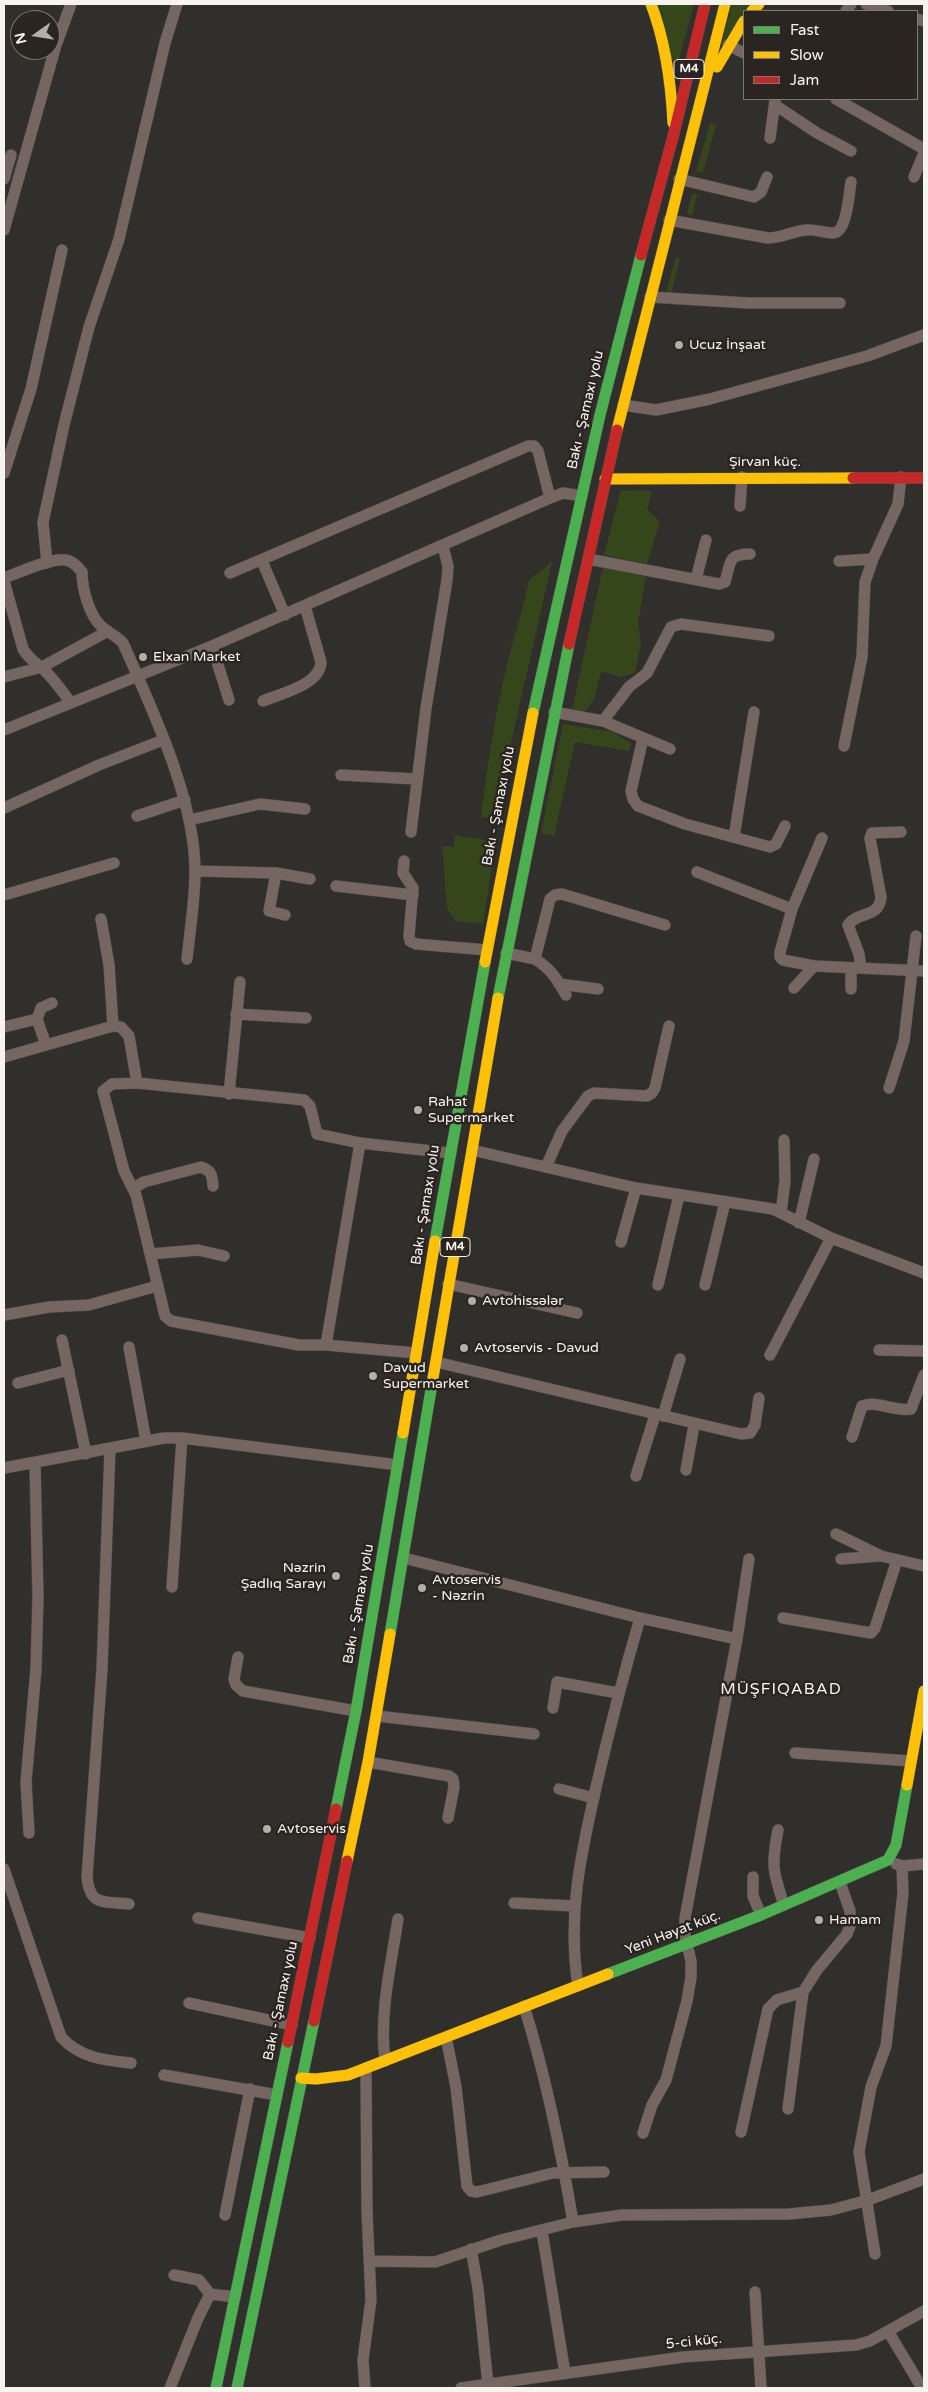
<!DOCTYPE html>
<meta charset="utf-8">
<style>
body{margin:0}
#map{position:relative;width:928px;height:2392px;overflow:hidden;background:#312f2c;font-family:"Varela Round",sans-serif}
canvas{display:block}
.frame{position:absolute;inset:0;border:5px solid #f7f4f0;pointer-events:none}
.legend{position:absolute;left:743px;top:10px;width:175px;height:90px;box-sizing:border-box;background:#2a2520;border:1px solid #7c7873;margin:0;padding:6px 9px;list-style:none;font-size:15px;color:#f7f4f0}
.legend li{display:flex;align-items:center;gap:10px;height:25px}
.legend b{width:25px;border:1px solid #7c7873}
.north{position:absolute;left:10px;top:10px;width:50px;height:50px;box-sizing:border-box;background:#2a2520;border:1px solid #7c7873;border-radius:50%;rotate:257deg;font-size:14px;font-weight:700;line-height:20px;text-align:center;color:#f7f4f0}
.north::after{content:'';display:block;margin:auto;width:18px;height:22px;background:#b2afab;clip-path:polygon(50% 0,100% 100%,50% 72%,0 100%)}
</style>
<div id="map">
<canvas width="928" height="2392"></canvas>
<div class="frame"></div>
<ul class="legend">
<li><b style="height:6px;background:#4caf50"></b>Fast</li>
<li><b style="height:6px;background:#ffc107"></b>Slow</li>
<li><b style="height:6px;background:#c62828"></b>Jam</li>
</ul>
<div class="north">N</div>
</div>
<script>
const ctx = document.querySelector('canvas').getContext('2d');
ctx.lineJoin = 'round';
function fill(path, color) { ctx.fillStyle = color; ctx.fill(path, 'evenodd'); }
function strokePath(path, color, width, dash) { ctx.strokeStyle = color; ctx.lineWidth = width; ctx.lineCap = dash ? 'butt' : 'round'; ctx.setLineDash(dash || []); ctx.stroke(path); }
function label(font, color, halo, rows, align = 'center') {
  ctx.font = font + ' "Varela Round",sans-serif'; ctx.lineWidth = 5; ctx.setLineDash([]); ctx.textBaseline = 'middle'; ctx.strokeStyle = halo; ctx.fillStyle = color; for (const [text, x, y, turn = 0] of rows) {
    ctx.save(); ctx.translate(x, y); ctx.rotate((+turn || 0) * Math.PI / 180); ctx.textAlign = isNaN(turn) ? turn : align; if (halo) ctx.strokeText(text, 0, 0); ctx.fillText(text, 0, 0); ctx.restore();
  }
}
fill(new Path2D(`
 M 658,4 L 694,4 L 675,75 Z
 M 732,4 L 751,4 L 721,46 Z
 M 710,123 L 716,125 L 703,173 L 696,171 Z
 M 692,193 L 697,195 L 692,216 L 687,214 Z
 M 676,257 L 680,258 L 671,294 L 666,293 Z
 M 621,490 L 652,491 L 647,510 L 660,521 L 647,564 L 604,555 Z
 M 552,562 L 494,818 L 481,817 C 487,767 495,715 507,665 C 514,637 523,609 529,580 Z
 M 603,567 L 646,577 L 638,622 L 641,643 L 635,673 L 620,677 L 602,671 C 594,688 600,696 585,711 L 572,710 Z
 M 563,724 L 614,732 L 631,744 L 629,751 L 575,742 L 554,836 L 541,833 Z
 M 455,835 L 496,842 L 483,924 L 456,921 L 447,908 L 442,846 L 454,847 Z`), '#34461a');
const street = new Path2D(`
 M 866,4 L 888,11
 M 846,11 L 851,4
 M 917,19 L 924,21
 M 728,45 L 744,53
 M 836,99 L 924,149
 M 775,105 L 817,133 L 851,151
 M 770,138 L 775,100
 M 914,177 L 924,153
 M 4,179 L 11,155
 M 679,179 L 754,197 L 761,192 L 767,177
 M 669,220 L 768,238 C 782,238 793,231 806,230 C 815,229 824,233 833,233 C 847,233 849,193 851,182
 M 4,230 L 56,45 L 71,4
 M 650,297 L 748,303 L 840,303
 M 623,405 L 656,410 L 710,399 L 867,356 L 924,335
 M 4,473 L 31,389 L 62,250
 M 740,506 L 742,477
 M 588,559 L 719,584 L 725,582 C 731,563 727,554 750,554
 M 262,561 L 285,615
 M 839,561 L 873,559
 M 47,563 L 43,522 L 64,425 L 89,327 L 119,239 L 165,43 L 177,4
 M 230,573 L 528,446 L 534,446 L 538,451 L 550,498
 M 4,578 C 18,573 52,557 66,560 C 73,561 78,567 82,572 C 82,588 89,615 101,626 C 108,633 117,636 123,643 C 152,709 195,799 195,871 C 195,900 190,930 187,959
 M 696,579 L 706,540
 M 4,581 L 23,649 C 28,658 35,662 43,669 C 54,679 62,691 71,703
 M 212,646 L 229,700
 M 4,677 L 42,667 L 108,631
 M 263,701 C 282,693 320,685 321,662 L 305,606
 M 554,712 L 603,721 L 670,749
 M 603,721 L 629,687 L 647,673 L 671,627 L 681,624 L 769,636
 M 4,730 L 212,646 L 550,498 L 563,493 L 582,496
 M 643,738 L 631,791 L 633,799 L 638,806 L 685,824 L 770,847 L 776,844 L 785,826
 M 844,746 L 862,657 L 865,582 L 873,559 L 898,504 L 901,477
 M 341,775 L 416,779
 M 4,808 L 99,765 L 163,740
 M 137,816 L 185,800
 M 189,820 L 260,804 L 305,809
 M 411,832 L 426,708 L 447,580 L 448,566 L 443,546
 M 734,837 L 754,712
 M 404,861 L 403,873 L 413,888 L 409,936 L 410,941 L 416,944 L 487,950
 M 195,871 L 276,873 L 310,879
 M 697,872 L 792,909
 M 276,873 L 269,911 L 285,915
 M 336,886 L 413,895
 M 4,895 L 114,863
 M 101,919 L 109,965 L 113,1026
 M 506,953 L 535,959 L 550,899 L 555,895 L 562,894 L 665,925
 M 535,959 C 551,969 557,979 566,995
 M 814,966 L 783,960 L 780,957 L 780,952 L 792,909 L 822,838
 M 861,968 L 859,954 L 848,925 C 859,910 879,919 881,897 L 870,838 L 872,833 L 901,832
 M 851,969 L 851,989
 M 559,984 L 598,989
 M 794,988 L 814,966 L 924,971
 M 236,1014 L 306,1018
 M 37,1019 L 41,1008 L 52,1003
 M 4,1027 L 37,1019 L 46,1045
 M 4,1057 L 113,1026 L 121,1027 L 129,1036 L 137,1083
 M 889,1088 L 904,1041 L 916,936
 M 229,1094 L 240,982
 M 472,1150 L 636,1188 L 773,1209 L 831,1238 L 924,1273
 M 546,1167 L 562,1131 L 588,1096 L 594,1093 L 647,1096 L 652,1093 L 655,1088 L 669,1026
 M 134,1188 L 144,1182 L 201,1167 C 212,1171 212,1175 213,1186
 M 781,1213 L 785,1181 L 784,1140
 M 799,1223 L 814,1159
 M 621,1242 L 636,1188
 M 150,1254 L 198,1250 L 224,1256
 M 448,1284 L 577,1313
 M 658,1285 L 679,1195
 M 705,1285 L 725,1202
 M 4,1315 L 49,1307 L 89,1305 L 157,1286
 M 62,1340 L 86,1454
 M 326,1345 L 360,1143
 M 129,1347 L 146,1441
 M 879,1350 L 924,1351
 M 416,1353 L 326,1345 L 299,1345 L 171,1321 L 165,1316 L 136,1195 L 124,1171 L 103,1091 L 112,1084 L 137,1083 L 304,1100 L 310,1106 L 317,1134 L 360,1143 L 450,1153
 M 770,1355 L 831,1238
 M 436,1362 L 741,1434 L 750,1433 L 755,1425 L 759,1398
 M 18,1383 L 69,1370
 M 663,1416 L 680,1359
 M 852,1437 L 862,1406 C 878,1400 894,1412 911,1409 L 924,1375
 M 110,1449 L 102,1669 L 87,1877 C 90,1907 104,1901 129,1904
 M 4,1468 L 164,1438 L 182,1438 L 398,1465
 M 686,1470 L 694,1425
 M 636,1476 L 655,1415
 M 836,1534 L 881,1556 L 924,1566
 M 404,1558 L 640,1618 L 737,1639
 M 841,1559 L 880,1556
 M 172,1587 L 182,1438
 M 783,1618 L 871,1633 L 875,1628 L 897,1560
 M 238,1657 L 234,1679 L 236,1685 L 243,1691 L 356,1711
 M 553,1708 L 557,1682 L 618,1693
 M 377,1716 L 534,1734
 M 795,1753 L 911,1761
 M 368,1762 L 449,1776 L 453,1779 L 454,1787 L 448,1818
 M 559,1789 L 594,1798
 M 778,1830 C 771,1865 773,1872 784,1905
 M 29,1833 L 26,1782 L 36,1669 L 38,1597 L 35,1464
 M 896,1864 L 902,1866 L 924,1864
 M 4,1869 L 61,2037 C 80,2058 104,2060 131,2063
 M 753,1877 L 753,1896 L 761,1915
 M 514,1903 L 574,1906
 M 198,1918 L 310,1938
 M 578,1986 C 567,1913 581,1854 597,1783 C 610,1727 624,1673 640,1618
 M 189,2003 L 292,2025
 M 524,2006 C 546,2077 561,2150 573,2222
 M 446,2037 L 456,2087 L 467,2186 L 471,2191 L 477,2192 L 553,2173 L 604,2172
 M 385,2061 C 379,2014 391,1965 398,1919
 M 164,2075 L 277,2095
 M 788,2109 L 803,1992 L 817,1970 L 847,1934 L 851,1923 L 850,1911 L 840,1882
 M 741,2132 L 768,2009 L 777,2000 L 803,1992
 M 643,2133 L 652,2105 L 666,2080 L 687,2001 L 691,1977 L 691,1961 L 685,1935 L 685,1918 L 737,1639 L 749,1559
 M 225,2215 L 250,2089
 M 542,2231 L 565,2373
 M 471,2249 L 478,2288 L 488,2385
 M 875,2254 L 859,2152 L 871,2087 L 886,2046 L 903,1893 L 902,1866
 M 369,2261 L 435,2262 L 501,2240 L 573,2222 L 622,2215 L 789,2214 L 831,2210 L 868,2200 L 924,2179
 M 174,2275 L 199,2280 L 210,2294
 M 755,2292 L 761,2388
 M 888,2331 L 922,2388
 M 170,2388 L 198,2318 L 210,2294 L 235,2297
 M 365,2388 L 363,2360 L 371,2300 L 367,2212 L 366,2068
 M 461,2388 L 683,2357 L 856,2345 L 870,2341 L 924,2311`);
const fast = new Path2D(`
 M 533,713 L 600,415 L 641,255
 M 498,998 L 569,644
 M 435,1241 L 485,962
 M 390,1634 L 433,1378
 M 336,1809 L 356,1711 L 403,1433
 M 608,1974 L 761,1915 L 888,1860 L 896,1845 L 907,1785
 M 216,2388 L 288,2042
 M 237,2388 L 314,2021`);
const slow = new Path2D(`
 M 651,4 C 666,43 671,82 673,123
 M 752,11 L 759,4
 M 717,67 L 744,21
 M 617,430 L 725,4
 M 605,479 L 853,478
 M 485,962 L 533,713
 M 433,1378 L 498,998
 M 403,1433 L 435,1241
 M 907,1785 L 924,1691
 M 347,1861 L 368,1762 L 390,1634
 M 301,2078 L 316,2079 L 348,2075 L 608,1974`);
const jam = new Path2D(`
 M 641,255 L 674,133 L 705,4
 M 853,478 L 924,478
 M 569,644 L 617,430
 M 314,2021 L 347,1861
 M 288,2042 L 336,1809`);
strokePath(street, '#4c4b48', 12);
strokePath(fast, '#4c4b48', 12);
strokePath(slow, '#4c4b48', 12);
strokePath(jam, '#4c4b48', 12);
strokePath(street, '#756662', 11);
strokePath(fast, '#4caf50', 11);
strokePath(slow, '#ffc107', 11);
strokePath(jam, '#c62828', 11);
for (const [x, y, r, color] of [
 [679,345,5,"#b2afab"],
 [143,657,5,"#b2afab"],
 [418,1110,5,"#b2afab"],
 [472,1301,5,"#b2afab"],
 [464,1348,5,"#b2afab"],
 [373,1376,5,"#b2afab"],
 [336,1576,5,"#b2afab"],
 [422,1588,5,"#b2afab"],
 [267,1829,5,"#b2afab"],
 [819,1920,5,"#b2afab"]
]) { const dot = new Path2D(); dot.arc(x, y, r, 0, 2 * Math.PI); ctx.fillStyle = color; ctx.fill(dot); strokePath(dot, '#2a2520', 2); }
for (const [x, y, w] of [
 [689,69,30],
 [455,1247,30]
]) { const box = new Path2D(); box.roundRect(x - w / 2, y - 9.5, w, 19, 4); ctx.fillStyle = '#2a2520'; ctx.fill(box); strokePath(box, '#f7f4f0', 1); }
label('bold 12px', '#f7f4f0', null, [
 ["M4",689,69],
 ["M4",455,1247]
]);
label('14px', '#f7f4f0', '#2a2520', [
 ["Ucuz İnşaat",689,345],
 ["Elxan Market",153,657],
 ["Rahat",428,1102],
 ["Supermarket",428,1118],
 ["Avtohissələr",482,1301],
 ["Avtoservis - Davud",474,1348],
 ["Davud",383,1368],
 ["Supermarket",383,1384],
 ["Nəzrin",326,1568,"right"],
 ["Şadlıq Sarayı",326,1584,"right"],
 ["Avtoservis",432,1580],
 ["- Nəzrin",432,1596],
 ["Avtoservis",277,1829],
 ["Hamam",829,1920]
], 'left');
label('14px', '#f7f4f0', '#2a2520', [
 ["Bakı - Şamaxı yolu",586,410,-77],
 ["Şirvan küç.",765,462],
 ["Bakı - Şamaxı yolu",499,806,-79],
 ["Bakı - Şamaxı yolu",426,1205,-81],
 ["Bakı - Şamaxı yolu",359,1604,-80],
 ["Yeni Həyat küç.",673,1933,-21],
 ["Bakı - Şamaxı yolu",281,2001,-78],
 ["5-ci küç.",694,2342,-6]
]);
ctx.letterSpacing = '1px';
label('16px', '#f7f4f0', '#2a2520', [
 ["MÜŞFIQABAD",781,1690]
]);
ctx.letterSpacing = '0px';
</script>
